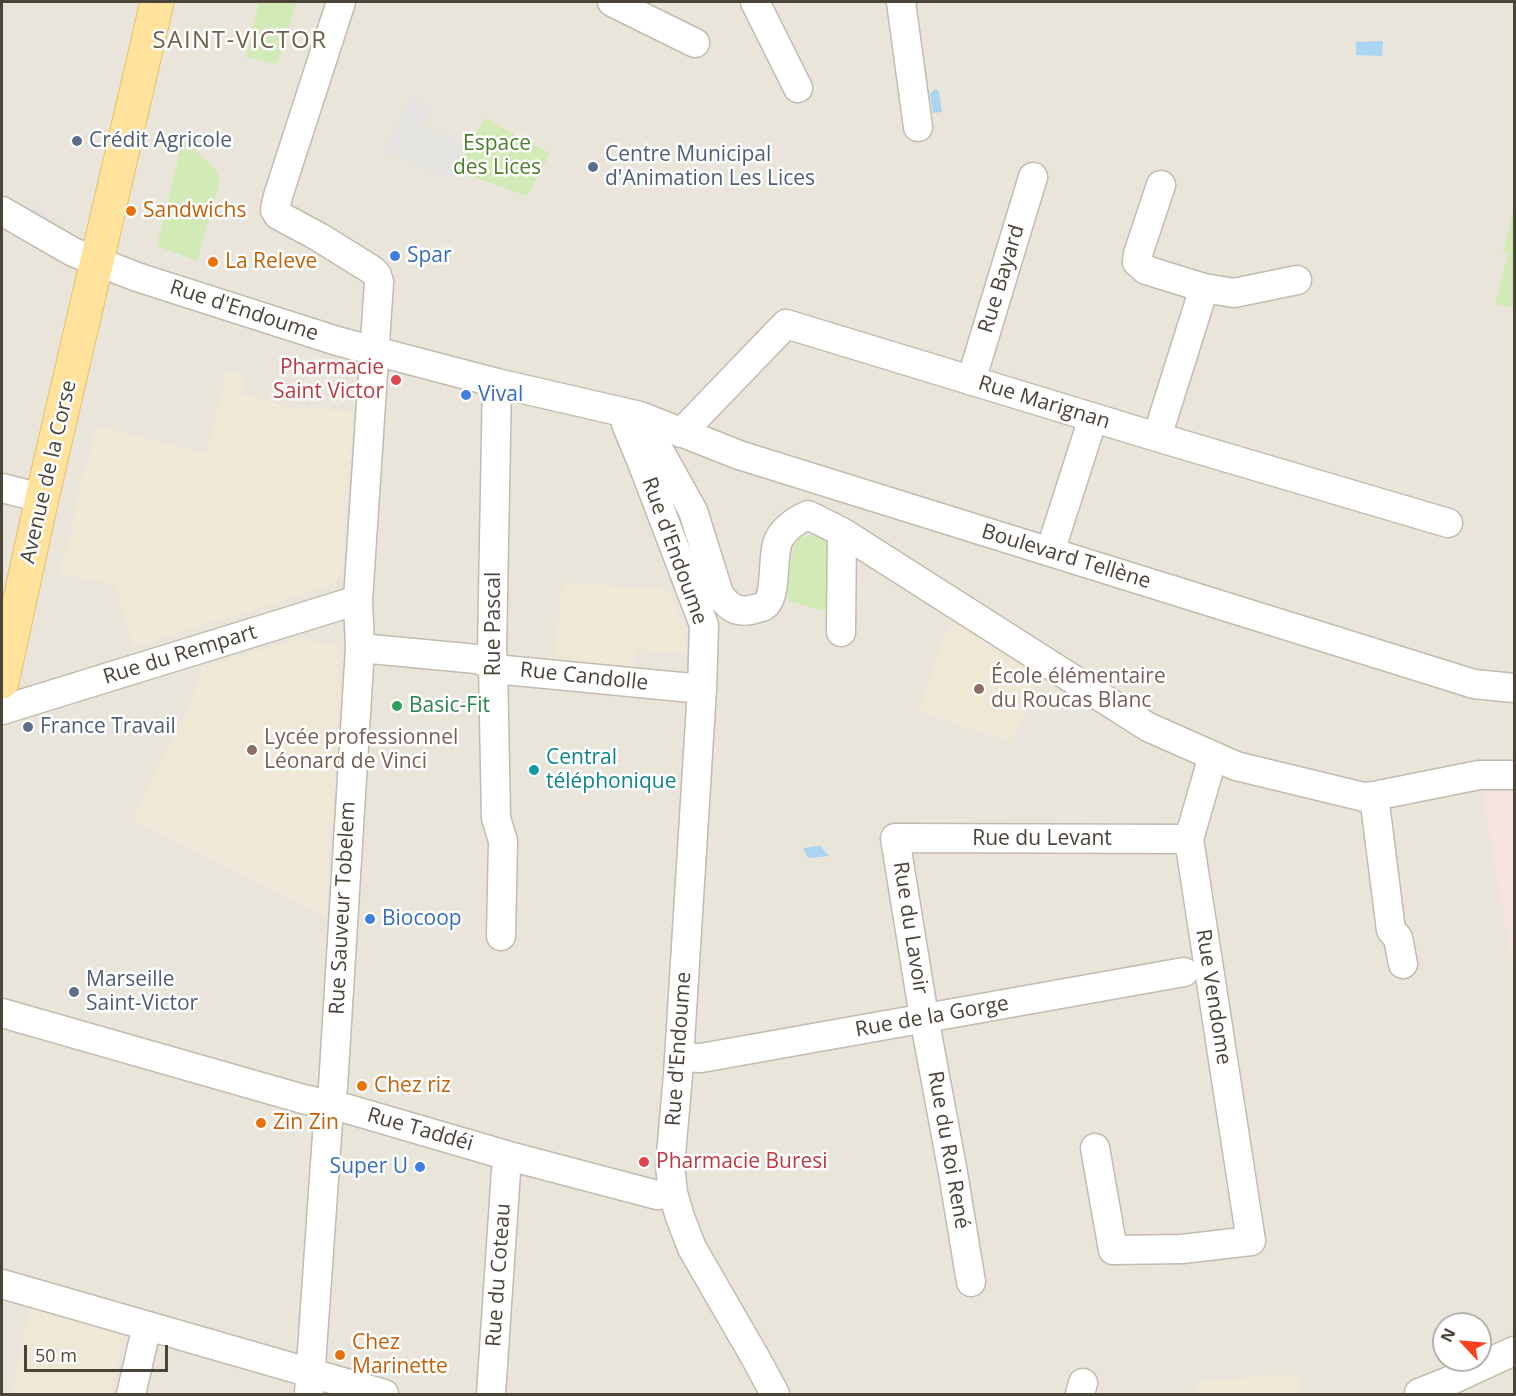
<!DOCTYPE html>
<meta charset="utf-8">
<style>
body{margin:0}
#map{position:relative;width:1516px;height:1396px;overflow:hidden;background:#f6f3ec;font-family:"Open Sans",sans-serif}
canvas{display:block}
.frame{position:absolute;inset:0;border:3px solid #4b4439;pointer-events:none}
.north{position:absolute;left:1432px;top:1312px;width:60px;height:60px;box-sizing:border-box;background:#fff;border:2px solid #b7b4b0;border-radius:50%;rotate:296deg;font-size:16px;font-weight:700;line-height:24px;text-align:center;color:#4b4439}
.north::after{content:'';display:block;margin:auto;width:21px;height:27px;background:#fc3f1d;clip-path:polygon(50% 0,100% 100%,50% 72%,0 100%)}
.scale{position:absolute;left:24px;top:1345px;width:144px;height:27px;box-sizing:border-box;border:3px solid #4b4439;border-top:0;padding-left:8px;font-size:18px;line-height:21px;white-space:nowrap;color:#4b4439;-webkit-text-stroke:4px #fff;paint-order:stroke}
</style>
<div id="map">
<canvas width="1516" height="1396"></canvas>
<div class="frame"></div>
<div class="north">N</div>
<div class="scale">50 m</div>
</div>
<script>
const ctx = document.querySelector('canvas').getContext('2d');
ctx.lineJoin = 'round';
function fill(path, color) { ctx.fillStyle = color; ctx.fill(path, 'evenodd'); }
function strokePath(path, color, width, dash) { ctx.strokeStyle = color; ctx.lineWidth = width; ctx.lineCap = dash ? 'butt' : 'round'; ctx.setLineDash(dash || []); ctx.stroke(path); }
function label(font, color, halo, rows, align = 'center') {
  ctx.font = font + ' "Open Sans",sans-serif'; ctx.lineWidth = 5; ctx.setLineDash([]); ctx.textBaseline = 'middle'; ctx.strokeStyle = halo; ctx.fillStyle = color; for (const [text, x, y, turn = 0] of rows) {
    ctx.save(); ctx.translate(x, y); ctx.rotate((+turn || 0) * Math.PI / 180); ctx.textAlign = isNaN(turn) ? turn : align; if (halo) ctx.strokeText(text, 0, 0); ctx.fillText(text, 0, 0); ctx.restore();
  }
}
fill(new Path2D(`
 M 2,2 L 1514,2 L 1514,1394 L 2,1394 ZM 1444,1324 L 1480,1324 L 1480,1360 L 1444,1360 Z`), '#eae5da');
fill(new Path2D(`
 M 227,371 L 245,376 L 241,393 L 243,394 L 297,408 L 353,411 L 342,574 L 336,582 L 327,584 L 327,586 L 222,620 L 221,619 L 133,646 L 116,585 L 60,573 L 65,549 L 67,549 L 83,471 L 85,471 L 96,426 L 206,454 Z
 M 563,583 L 669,590 L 684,627 L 687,654 L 636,649 L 634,670 L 554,662 Z
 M 956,616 L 1039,668 L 1013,743 L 919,711 L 944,638 Z
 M 295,639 L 340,646 L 338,681 L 341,681 L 326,915 L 281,894 L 281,893 L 134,820 L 152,778 L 186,713 L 200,677 L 203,674 L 202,668 Z
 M 31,1309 L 125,1336 L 111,1394 L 11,1394 Z
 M 1298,1375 L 1298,1394 L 1198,1394 L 1198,1382 L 1247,1378 L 1247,1376 Z`), '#efe8d6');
fill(new Path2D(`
 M 1481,787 L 1514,787 L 1514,973 L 1502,905 Z`), '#f6e3e0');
fill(new Path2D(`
 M 259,2 L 288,2 L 296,4 L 277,64 L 246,57 Z
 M 484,118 L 550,153 L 527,196 L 457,171 Z
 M 183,138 L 216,170 L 220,181 L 197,261 L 157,246 Z
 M 1514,206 L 1514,308 L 1495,304 L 1508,253 L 1503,252 Z
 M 817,534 L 829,538 L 830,608 L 823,611 L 790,601 L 787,595 C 789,582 790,554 796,543 C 801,536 809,535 817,534 Z`), '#d2eab5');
fill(new Path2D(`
 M 411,96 L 431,105 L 422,124 L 465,145 L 451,178 L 384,153 Z
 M 29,202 L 61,223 L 42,234 L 12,217 Z`), '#e5e3e0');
fill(new Path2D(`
 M 1383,41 L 1382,56 L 1356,55 L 1356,42 Z
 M 935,89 L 939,92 L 942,112 L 933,113 L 930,94 Z
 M 820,846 L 829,856 L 808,858 L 803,848 Z`), '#a9d4f2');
const minor = new Path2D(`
 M 612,2 L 695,43
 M 755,2 L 798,88
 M 901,2 L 918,127
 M 1161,185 L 1138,254 L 1137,262 L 1146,270 L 1204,288 L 1234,293 L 1297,280
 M 2,211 L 73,252 L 137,277 L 337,341 L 497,383 L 640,416 L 739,455 L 1474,684 L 1514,688
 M 971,381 L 1033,177
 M 497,383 L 492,649 L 493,665 L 496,818 L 503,841 L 501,936
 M 640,416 L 693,511 L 719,594 C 727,605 735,613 750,610 C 754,609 760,608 764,606 C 778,597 771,555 779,539 C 785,528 797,520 808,515 L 842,532 L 1148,727 L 1236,766 L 1364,797 L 1374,796 L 1479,775 L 1514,775
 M 626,424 L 643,465 L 704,625 L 702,689 L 678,1075 L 670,1166 L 673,1193 L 680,1217 L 692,1248 L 755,1357 L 775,1394
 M 681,433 L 786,324 L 1157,437 L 1448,523
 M 1157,437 L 1204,288
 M 2,488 L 42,498
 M 1050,552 L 1093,418
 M 841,632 L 842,532
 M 360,648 L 477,659 L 505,670 L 702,689
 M 2,710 L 358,600
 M 1374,796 L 1391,930 L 1398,938 L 1403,964
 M 2,1013 L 303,1099 L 348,1109 L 509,1156 L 657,1195 L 673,1193
 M 679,1057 L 701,1058 L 1184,972
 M 1095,1148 L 1113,1250 L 1182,1249 L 1251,1241 L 1189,839 L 1213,756
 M 971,1282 L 953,1173 L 924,1017 L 895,838 L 1189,839
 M 2,1284 L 384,1394
 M 131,1394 L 147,1326
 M 309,1394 L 328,1121 L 333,1087 L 360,648 L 358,600 L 379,282 L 377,275 L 372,270 L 319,237 L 278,215 L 275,210 L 278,196 L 341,2
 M 491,1394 L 506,1171 L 509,1156
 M 1080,1394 L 1083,1383
 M 1419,1394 L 1419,1393 L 1447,1382 L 1514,1351`);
const major = new Path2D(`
 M 2,682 L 42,498 L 157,2`);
strokePath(minor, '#c2bbae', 31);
strokePath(major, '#e6c16a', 35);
strokePath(minor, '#fff', 28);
strokePath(major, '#ffe39c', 33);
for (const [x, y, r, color] of [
 [77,141,6,"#5c6f8a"],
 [593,167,6,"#5c6f8a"],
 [131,211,6,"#e8710a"],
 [395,256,6,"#3f7fe0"],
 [213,262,6,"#e8710a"],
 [396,380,6,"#e0444e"],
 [466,395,6,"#3f7fe0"],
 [979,689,6,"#8d6e63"],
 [397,706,6,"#2e9e5b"],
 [28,727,6,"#5c6f8a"],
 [252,750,6,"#8d6e63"],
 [534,770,6,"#0f9aa8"],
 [370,919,6,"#3f7fe0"],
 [74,992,6,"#5c6f8a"],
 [362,1086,6,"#e8710a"],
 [261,1123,6,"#e8710a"],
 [644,1162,6,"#e0444e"],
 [420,1167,6,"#3f7fe0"],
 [340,1355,6,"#e8710a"]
]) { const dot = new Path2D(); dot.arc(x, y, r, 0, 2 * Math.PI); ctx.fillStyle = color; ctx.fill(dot); strokePath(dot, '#fff', 2); }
label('21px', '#4e5e75', '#fff', [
 ["Crédit Agricole",89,141],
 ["Centre Municipal",605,155],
 ["d'Animation Les Lices",605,179],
 ["France Travail",40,727],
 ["Marseille",86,980],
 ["Saint-Victor",86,1004]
], 'left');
label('21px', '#4a7f2a', '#fff', [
 ["Espace",497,144],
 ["des Lices",497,168]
]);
label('21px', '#c56008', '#fff', [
 ["Sandwichs",143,211],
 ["La Releve",225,262],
 ["Chez riz",374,1086],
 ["Zin Zin",273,1123],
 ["Chez",352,1343],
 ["Marinette",352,1367]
], 'left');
label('21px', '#366cbe', '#fff', [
 ["Spar",407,256],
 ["Vival",478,395],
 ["Biocoop",382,919],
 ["Super U",408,1167,"right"]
], 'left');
label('21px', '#4b4439', '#fff', [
 ["Rue Bayard",1002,279,-73],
 ["Rue d'Endoume",244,311,18],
 ["Rue Marignan",1044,403,17],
 ["Avenue de la Corse",49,472,-77],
 ["Rue d'Endoume",674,551,70],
 ["Boulevard Tellène",1066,557,17],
 ["Rue Pascal",494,624,-90],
 ["Rue du Rempart",180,655,-17],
 ["Rue Candolle",584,677,6],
 ["Rue du Levant",1042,839],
 ["Rue Sauveur Tobelem",343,908,-87],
 ["Rue du Lavoir",910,928,81],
 ["Rue Vendome",1213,997,81],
 ["Rue de la Gorge",932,1017,-10],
 ["Rue d'Endoume",679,1049,-86],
 ["Rue Taddéi",420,1130,16],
 ["Rue du Roi René",948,1150,80],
 ["Rue du Coteau",499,1275,-86]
]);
label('21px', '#be3a42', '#fff', [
 ["Pharmacie",384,368],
 ["Saint Victor",384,392],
 ["Pharmacie Buresi",656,1162,"left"]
], 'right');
label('21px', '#785e54', '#fff', [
 ["École élémentaire",991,677],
 ["du Roucas Blanc",991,701],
 ["Lycée professionnel",264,738],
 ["Léonard de Vinci",264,762]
], 'left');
label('21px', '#27864d', '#fff', [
 ["Basic-Fit",409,706]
], 'left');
label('21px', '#0d838f', '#fff', [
 ["Central",546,758],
 ["téléphonique",546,782]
], 'left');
ctx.letterSpacing = '1.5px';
label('24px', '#6e6250', '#fff', [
 ["SAINT-VICTOR",240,41]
]);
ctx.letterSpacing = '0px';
</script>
